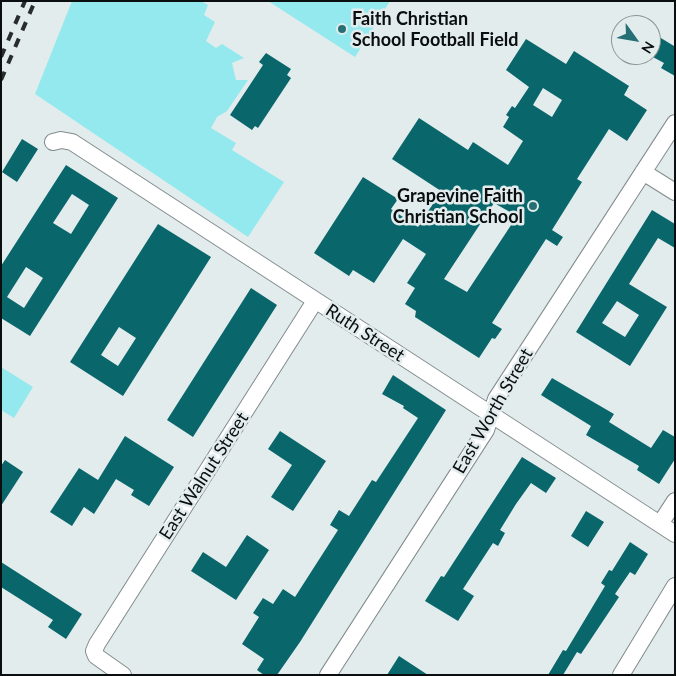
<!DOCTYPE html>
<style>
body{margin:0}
#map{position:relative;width:676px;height:676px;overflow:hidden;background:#e2eced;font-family:Lato,sans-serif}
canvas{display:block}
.frame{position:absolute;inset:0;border:2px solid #0b0e0e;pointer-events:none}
.north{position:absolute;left:611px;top:15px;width:50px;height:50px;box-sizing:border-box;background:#e2eced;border:1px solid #8c9394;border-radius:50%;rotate:122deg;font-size:14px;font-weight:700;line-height:20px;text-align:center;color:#0b0e0e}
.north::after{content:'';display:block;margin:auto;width:18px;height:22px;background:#267075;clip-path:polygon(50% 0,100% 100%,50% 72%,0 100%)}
</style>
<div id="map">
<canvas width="676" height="676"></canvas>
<div class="frame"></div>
<div class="north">N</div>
</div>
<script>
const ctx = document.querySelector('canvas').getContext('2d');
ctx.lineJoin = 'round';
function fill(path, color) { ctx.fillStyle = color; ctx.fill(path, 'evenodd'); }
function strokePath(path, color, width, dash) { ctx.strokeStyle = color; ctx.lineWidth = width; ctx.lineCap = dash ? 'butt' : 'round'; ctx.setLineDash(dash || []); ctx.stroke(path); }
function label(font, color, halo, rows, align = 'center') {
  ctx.font = font + ' Lato,sans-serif'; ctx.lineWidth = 5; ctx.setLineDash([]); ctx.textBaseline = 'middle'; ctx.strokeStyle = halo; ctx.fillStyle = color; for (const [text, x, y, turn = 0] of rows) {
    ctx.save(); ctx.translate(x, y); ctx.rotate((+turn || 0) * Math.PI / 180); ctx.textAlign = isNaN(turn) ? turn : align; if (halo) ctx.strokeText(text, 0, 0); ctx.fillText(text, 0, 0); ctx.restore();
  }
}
fill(new Path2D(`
 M 72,1 L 201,1 L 208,5 L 204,15 L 215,22 L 206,41 L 216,48 L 222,44 L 244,58 L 232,63 L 236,80 L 248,80 L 227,111 L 217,117 L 211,128 L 236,143 L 232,150 L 284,182 L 248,237 L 35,94 Z
 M 268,1 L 390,1 L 355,57 Z
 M 1,367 L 33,387 L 14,418 L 1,410 Z`), '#94e9ee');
fill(new Path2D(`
 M 651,32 L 674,46 L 675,44 L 675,76 L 661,68 L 664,63 L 651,56 Z
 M 526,39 L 566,64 L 574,51 L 629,86 L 624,95 L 647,110 L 627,141 L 609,129 L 577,179 L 582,182 L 552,230 L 563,237 L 557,246 L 546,239 L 492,323 L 502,329 L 495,339 L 492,338 L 479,358 L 415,317 L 416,311 L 405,304 L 415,288 L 407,283 L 426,254 L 403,239 L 374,283 L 353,270 L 349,276 L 314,253 L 363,177 L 398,199 L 391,209 L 418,227 L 441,191 L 392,159 L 419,118 L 468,150 L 473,142 L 508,165 L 523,141 L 503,127 L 509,117 L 506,115 L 512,106 L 515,108 L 529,87 L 506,70 ZM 543,88 L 562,100 L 552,117 L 533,105 ZM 494,203 L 517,216 L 467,292 L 444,279 Z
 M 266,53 L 291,69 L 287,75 L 291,78 L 258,128 L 255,126 L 252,130 L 230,115 L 263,65 L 259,62 Z
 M 22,139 L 38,149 L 17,182 L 2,172 Z
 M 66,165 L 118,198 L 30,336 L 1,318 L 1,266 ZM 72,194 L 89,205 L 71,234 L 53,223 ZM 26,267 L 43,278 L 24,308 L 7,297 Z
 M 652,210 L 675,224 L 675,248 L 658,238 L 629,284 L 667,307 L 630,366 L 576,332 ZM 617,301 L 639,315 L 625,337 L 602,323 Z
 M 158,224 L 211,257 L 123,396 L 70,362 ZM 119,327 L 136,338 L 118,366 L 101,355 Z
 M 251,288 L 277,305 L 193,437 L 167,420 Z
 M 393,375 L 446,410 L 300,642 L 277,675 L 264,675 L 257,670 L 264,659 L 242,644 L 259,617 L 253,613 L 263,598 L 273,604 L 283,589 L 295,597 L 338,530 L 330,525 L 339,510 L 349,516 L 372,480 L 376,482 L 418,418 L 403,408 L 404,406 L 382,394 Z
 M 552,378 L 614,414 L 609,422 L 651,448 L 663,430 L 675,437 L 675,459 L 659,484 L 637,470 L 639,466 L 586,435 L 591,426 L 541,395 Z
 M 280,431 L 326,461 L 293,511 L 271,497 L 292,465 L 268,449 Z
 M 125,436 L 174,467 L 149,506 L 131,495 L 134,490 L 116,479 L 94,514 L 84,507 L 72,526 L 50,512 L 79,468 L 98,480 Z
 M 522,457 L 556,478 L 546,493 L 531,483 L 516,504 L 500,530 L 505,533 L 498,546 L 493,543 L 463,589 L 474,596 L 458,621 L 425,601 L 441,576 L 444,577 Z
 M 5,460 L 23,472 L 1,506 L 1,466 Z
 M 586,511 L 604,522 L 588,547 L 571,536 Z
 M 247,535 L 269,550 L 236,600 L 191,571 L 203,552 L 226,567 Z
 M 630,542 L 648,554 L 635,575 L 630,572 L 615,594 L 619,597 L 581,654 L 577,652 L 563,675 L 548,675 L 563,650 L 566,651 L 605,586 L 601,583 L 609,570 L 612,571 Z
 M 1,562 L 82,614 L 66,639 L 48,627 L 53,620 L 1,587 Z
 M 399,656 L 428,675 L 387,675 Z`), '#09666b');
const minor = new Path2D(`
 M 53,142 L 61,140 L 72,142 L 675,534
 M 643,172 L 675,192
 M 660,524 L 675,501
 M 123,675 L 96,656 L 94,651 L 97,644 L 315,301
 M 328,675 L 486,430 L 496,399 L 675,123
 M 621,675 L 675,586`);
strokePath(minor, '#828b8c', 18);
strokePath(minor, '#fff', 16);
strokePath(new Path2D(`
 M 1,57 L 25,1
 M 1,80 L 35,1`), '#282c2c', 4, [9, 9]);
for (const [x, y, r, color] of [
 [342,29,5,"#267075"],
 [533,206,5,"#267075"]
]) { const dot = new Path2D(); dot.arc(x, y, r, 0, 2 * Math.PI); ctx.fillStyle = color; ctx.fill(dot); strokePath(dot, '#e2eced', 2); }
label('bold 18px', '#0b0e0e', '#e2eced', [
 ["Faith Christian",352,19],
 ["School Football Field",352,40],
 ["Grapevine Faith",523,196,"right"],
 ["Christian School",523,217,"right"]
], 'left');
label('18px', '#0b0e0e', '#e2eced', [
 ["Ruth Street",365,333,33],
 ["East Worth Street",493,411,-60],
 ["East Walnut Street",204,476,-57]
]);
</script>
